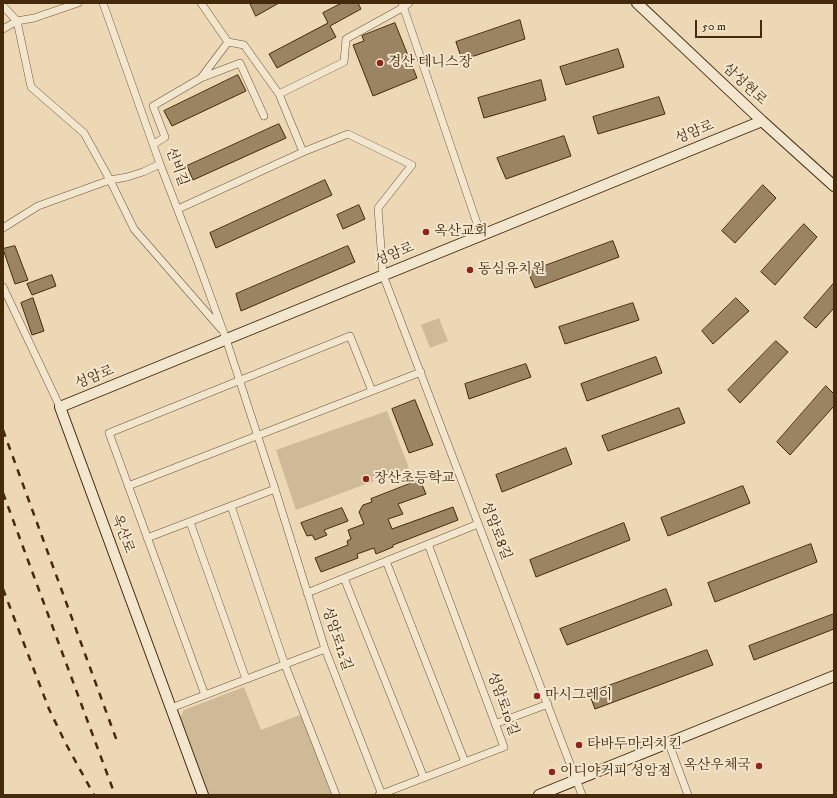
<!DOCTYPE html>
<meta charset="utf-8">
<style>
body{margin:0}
#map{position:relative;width:837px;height:798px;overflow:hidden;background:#ecd8b4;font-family:"IM FELL DW Pica",serif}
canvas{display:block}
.frame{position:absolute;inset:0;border:4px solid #44290a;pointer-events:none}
.scale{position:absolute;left:695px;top:20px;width:67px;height:18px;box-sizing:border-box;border:2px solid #44290a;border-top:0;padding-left:5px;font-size:12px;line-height:14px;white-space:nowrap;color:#44290a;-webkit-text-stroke:3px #f3e6ce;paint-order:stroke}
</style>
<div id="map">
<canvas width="837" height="798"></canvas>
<div class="frame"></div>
<div class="scale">50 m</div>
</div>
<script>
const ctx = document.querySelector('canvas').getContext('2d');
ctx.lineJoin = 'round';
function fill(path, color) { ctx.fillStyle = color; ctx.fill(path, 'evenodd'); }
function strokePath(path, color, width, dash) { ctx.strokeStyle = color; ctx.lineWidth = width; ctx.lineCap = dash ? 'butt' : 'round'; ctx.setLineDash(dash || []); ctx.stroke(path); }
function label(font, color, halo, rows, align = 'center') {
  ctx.font = font + ' "IM FELL DW Pica","Noto Serif KR",serif'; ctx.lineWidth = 4; ctx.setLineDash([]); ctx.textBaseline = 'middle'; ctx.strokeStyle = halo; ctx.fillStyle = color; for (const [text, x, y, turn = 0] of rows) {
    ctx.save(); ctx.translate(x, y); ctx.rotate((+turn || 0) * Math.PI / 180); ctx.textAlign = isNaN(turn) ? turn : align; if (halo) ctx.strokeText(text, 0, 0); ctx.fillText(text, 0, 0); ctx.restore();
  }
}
fill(new Path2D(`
 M 439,318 L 448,341 L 430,348 L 421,325 Z
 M 387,411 L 409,468 L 296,510 L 276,450 Z
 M 244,687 L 261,730 L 302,714 L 333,795 L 208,795 L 179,720 L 184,710 Z`), '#cfba97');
const building = new Path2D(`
 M 250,3 L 279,3 L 256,16 Z
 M 342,3 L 358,3 L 361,9 L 330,26 L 336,37 L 277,68 L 269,54 L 328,23 L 323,13 Z
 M 520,20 L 525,39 L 462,60 L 456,42 Z
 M 395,23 L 417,78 L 373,96 L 353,45 L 364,41 L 362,36 Z
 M 618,49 L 624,67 L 566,85 L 560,67 Z
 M 238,75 L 246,91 L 172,126 L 164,111 Z
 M 541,80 L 546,100 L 484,118 L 478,98 Z
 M 659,97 L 665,114 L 598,134 L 593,117 Z
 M 279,124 L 286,138 L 193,180 L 187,166 Z
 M 564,136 L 571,156 L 506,179 L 497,158 Z
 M 325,180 L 332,195 L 216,248 L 210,233 Z
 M 763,185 L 776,198 L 735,243 L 722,231 Z
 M 359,205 L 365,219 L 343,229 L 337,215 Z
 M 804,224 L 817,237 L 775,285 L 761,272 Z
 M 613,241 L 619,257 L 535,288 L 528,272 Z
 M 15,246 L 28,280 L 15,284 L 3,249 Z
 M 348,246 L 355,262 L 241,311 L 236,294 Z
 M 52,275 L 56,286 L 32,295 L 27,284 Z
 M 834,283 L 834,308 L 816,328 L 804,318 Z
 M 33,298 L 44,331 L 32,335 L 21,303 Z
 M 736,298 L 749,311 L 713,344 L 702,331 Z
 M 633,303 L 639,320 L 565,344 L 559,327 Z
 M 776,341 L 788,352 L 740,403 L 728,390 Z
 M 656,357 L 662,373 L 587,401 L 581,384 Z
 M 526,364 L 531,377 L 469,399 L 465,384 Z
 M 826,386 L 834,394 L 834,406 L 790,455 L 777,442 Z
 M 415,400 L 433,445 L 409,453 L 392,409 Z
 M 679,408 L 685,423 L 608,451 L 602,436 Z
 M 566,448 L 572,464 L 502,492 L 496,475 Z
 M 420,480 L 426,494 L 398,504 L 403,514 L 388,519 L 392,529 L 453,507 L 458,520 L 393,545 L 393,547 L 376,554 L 374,548 L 357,554 L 358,558 L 321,572 L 315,558 L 348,545 L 347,541 L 351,539 L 348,530 L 364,524 L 359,512 L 363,505 L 372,502 L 371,499 Z
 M 743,486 L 750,503 L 668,536 L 661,518 Z
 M 342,508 L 348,521 L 324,530 L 327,535 L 315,540 L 312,535 L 307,536 L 301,523 Z
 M 624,523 L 630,540 L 536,577 L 530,560 Z
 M 811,544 L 817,562 L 715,602 L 708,583 Z
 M 666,589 L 672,605 L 567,645 L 560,629 Z
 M 834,614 L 834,629 L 754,660 L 749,646 Z
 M 707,650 L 713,665 L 595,709 L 589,693 Z`);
fill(building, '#9b8462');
strokePath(building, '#44290a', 1);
const street = new Path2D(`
 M 103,3 L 160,164 L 199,265 L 226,339 L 275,489 L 325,649 L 382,795
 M 402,3 L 481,235
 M 3,6 L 17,21 L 34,18 L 78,3
 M 3,29 L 17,21 L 31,87 L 84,133 L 110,180 L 134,229 L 221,329
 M 201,78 L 228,42
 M 279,94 L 344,62 L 346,39 L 404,7 L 409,3
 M 154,144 L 165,137 L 153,106 L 201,78 L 240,63 L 264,116
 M 303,152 L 348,134 L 412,165 L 378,208 L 383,275 L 582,795
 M 178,209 L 303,152 L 279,94 L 244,45 L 228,42 L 201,3
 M 3,228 L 38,206 L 110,180 L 127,177 L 143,172 L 160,164
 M 3,287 L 60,407
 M 128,486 L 421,372
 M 231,506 L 285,665 L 336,795
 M 190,522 L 246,679
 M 147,538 L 275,489
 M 386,561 L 465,762
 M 344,578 L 424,778
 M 307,593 L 478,524
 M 205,695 L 109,433 L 350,336 L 372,391
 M 171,708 L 325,649
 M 495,724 L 548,704
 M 669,744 L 688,795
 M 379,795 L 504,747 L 428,544`);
const secondary = new Path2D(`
 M 637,3 L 762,121 L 834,186
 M 203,795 L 60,407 L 762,121
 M 539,795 L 834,676`);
strokePath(street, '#6e5534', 8);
strokePath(secondary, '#44290a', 12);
strokePath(street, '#f3e6ce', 7);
strokePath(secondary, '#f3e6ce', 10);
strokePath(new Path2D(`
 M 3,430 L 118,744
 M 3,493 L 115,795
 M 3,589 L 49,709 L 66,744 L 94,795`), '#44290a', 2.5, [7, 7]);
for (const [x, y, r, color] of [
 [380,63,4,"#8f2418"],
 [426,232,4,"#8f2418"],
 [470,270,4,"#8f2418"],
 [366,479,4,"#8f2418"],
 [537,696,4,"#8f2418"],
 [579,745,4,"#8f2418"],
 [759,766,4,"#8f2418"],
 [552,772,4,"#8f2418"]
]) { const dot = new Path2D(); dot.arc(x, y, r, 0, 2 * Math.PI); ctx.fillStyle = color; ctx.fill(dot); strokePath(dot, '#f3e6ce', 1.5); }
label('14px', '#44290a', '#f3e6ce', [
 ["경산 테니스장",388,63],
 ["옥산교회",434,232],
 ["동심유치원",478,270],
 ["장산초등학교",374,479],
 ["마시그레이",545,696],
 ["타바두마리치킨",587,745],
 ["옥산우체국",751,766,"right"],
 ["이디야커피 성암점",560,772]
], 'left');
label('14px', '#44290a', '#f3e6ce', [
 ["삼성현로",744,85,43],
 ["성암로",695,133,-22],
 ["선비길",176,167,70],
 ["성암로",395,255,-22],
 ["성암로",95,378,-22],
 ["성암로8길",495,531,69],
 ["옥산로",122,534,70],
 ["성암로12길",336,639,71],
 ["성암로10길",502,704,70]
]);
</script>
